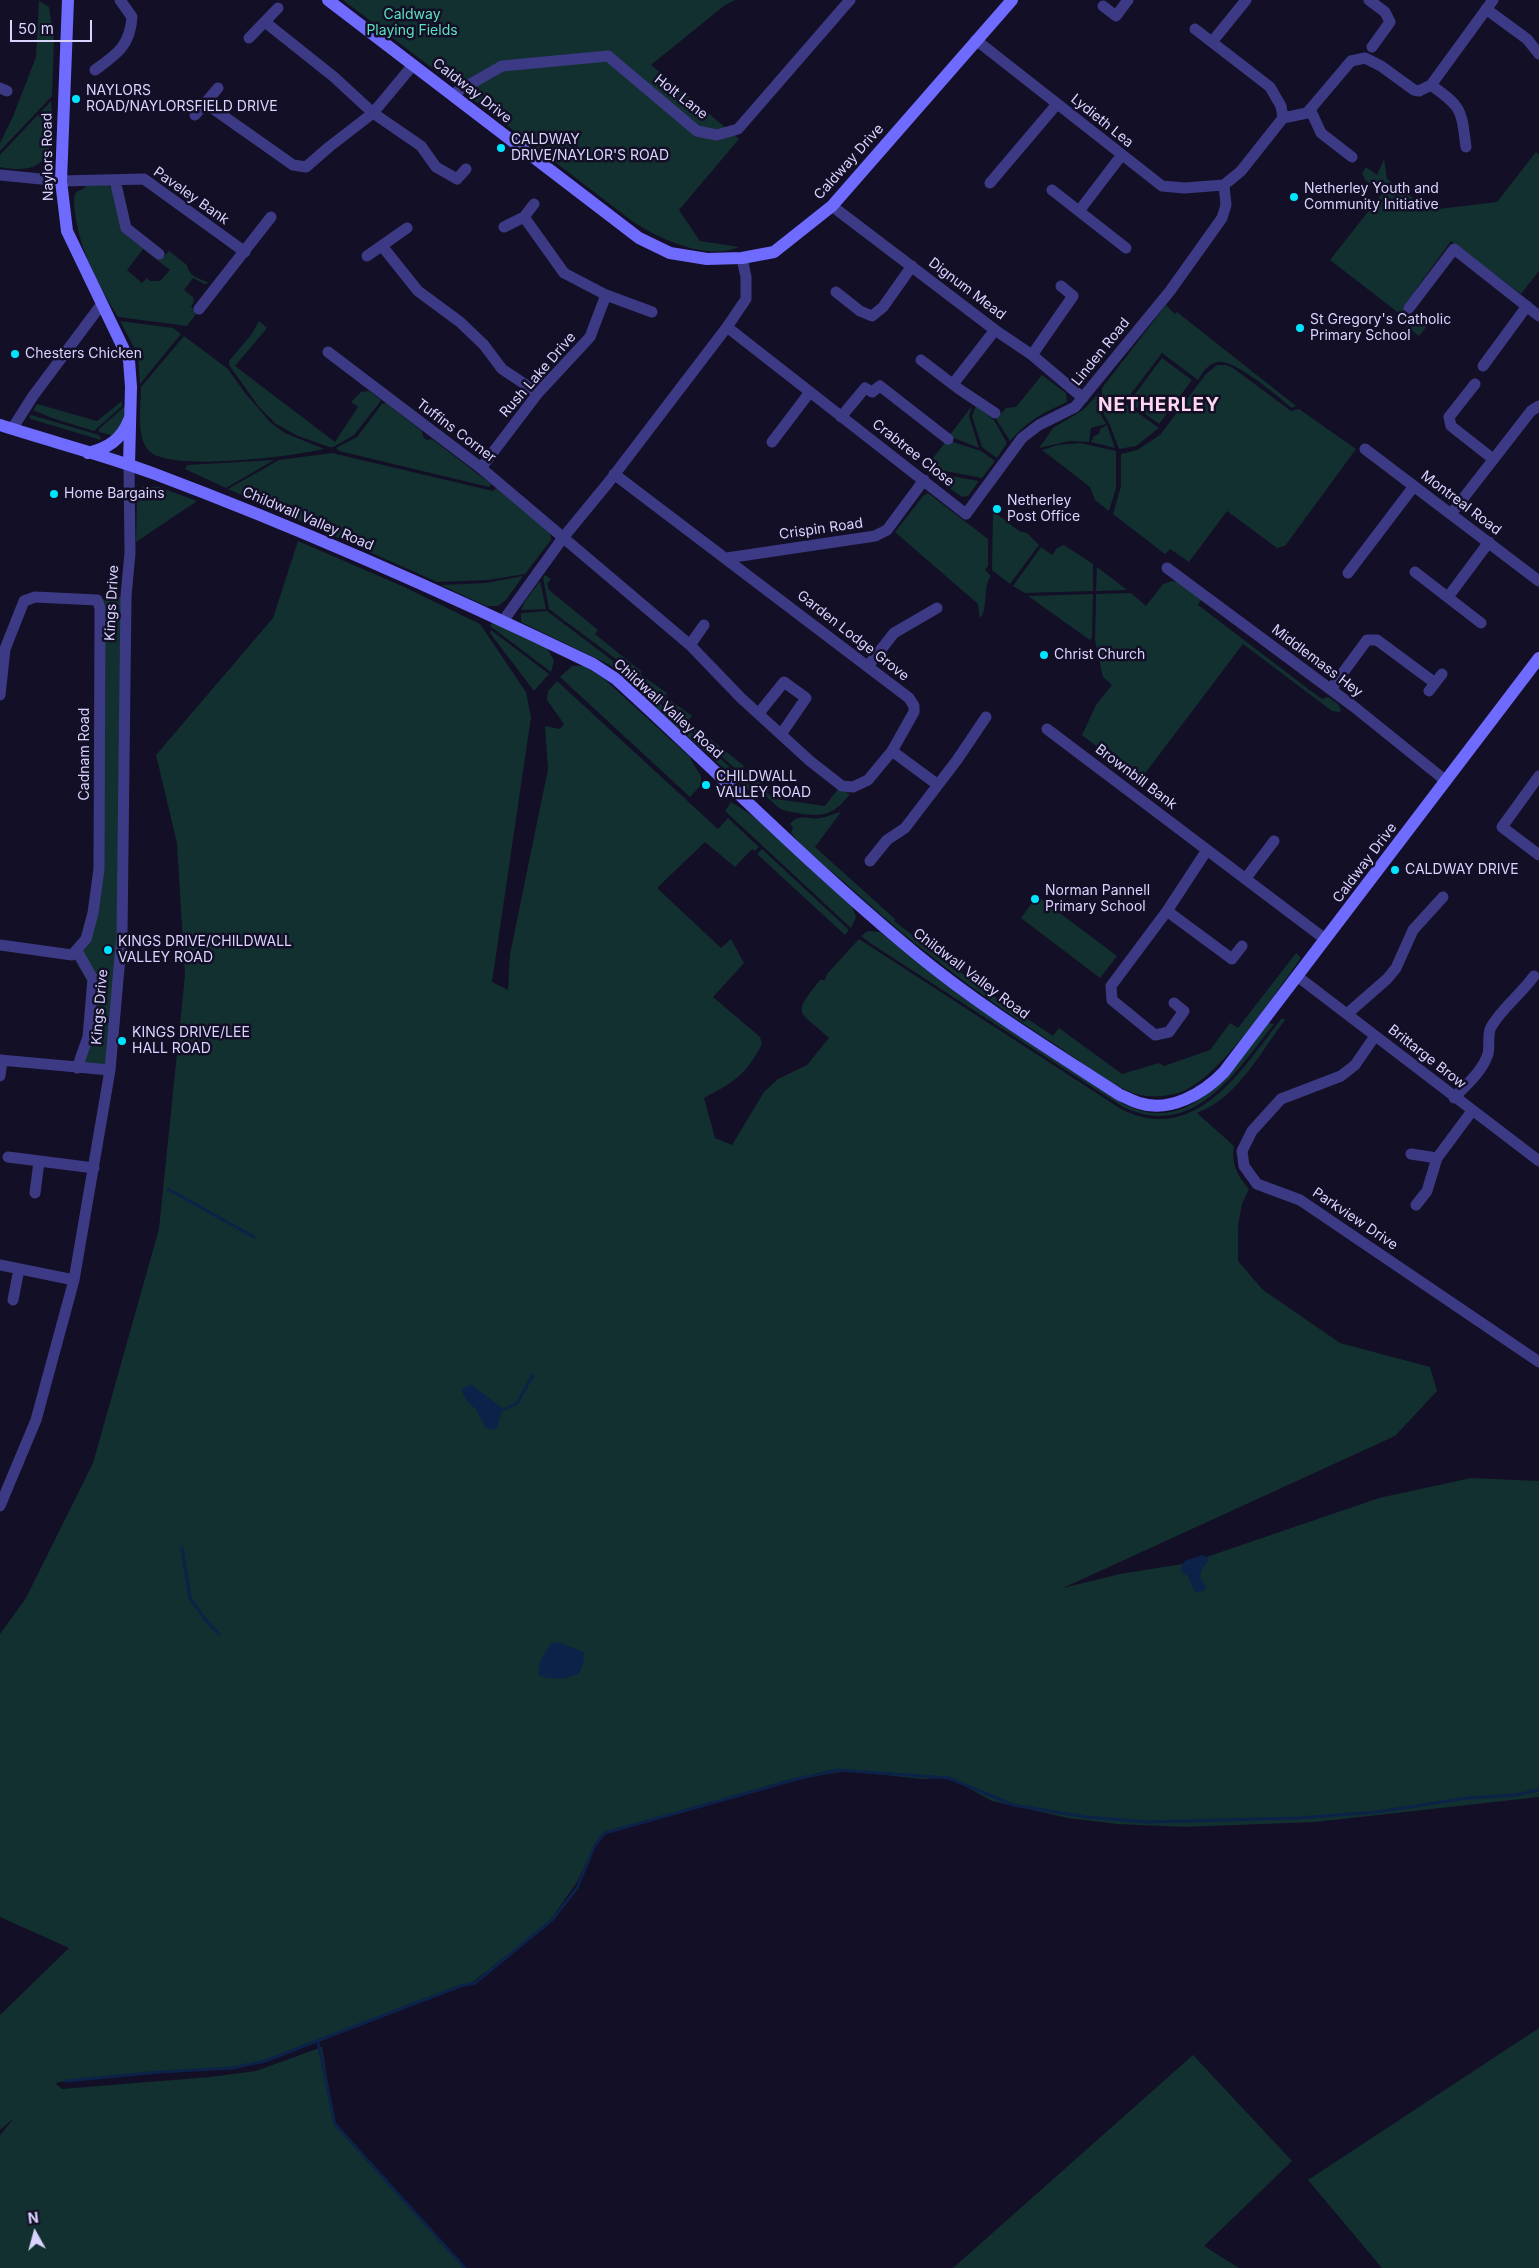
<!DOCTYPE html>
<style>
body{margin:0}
#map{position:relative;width:1539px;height:2268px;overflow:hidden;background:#130f26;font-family:Inter,sans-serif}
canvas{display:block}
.north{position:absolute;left:10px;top:2208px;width:50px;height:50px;-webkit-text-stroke:4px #130f26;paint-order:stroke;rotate:353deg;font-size:14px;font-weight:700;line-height:20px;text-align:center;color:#d9d4ff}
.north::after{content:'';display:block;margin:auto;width:18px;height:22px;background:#d9d4ff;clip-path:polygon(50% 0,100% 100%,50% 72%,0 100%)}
.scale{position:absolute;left:10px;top:20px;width:82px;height:22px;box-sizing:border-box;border:2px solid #d9d4ff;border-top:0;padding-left:6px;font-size:15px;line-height:18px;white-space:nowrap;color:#d9d4ff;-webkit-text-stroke:4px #130f26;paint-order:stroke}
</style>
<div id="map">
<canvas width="1539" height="2268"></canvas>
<div class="north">N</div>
<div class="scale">50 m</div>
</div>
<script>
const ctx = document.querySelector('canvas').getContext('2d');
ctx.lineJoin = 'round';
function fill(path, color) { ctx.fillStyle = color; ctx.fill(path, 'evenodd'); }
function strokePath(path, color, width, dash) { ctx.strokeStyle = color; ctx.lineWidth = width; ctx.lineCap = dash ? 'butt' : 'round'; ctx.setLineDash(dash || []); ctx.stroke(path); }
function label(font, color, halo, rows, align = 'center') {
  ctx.font = font + ' Inter,sans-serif'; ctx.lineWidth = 5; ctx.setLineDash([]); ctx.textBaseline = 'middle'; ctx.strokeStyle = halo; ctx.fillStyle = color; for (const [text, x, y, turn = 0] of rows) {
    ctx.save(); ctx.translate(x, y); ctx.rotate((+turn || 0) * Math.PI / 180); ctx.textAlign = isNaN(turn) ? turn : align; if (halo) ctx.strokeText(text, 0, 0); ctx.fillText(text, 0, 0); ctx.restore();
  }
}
fill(new Path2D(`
 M 343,0 L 735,0 L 725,5 L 651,65 L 739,139 L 679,210 L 700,241 L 739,247 C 707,261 659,239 632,221 Z
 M 39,1 L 49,7 L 54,39 L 52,96 L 0,151 L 0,143 L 12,119 L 36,57 Z
 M 51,101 C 55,144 53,178 0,167 L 0,155 Z
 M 1536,152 L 1539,155 L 1539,271 L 1521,294 L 1451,241 L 1403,307 L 1427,326 L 1419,336 L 1396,319 L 1400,314 L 1330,260 L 1382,194 L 1382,192 L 1365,180 L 1362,173 L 1366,167 L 1377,175 L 1384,159 L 1387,179 L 1430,210 L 1497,202 Z
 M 85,185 L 108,185 L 112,188 L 123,225 L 162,258 L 169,251 L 187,265 C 189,277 199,278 209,283 L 204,284 L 193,278 L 184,290 L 193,297 L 194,301 L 191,307 L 197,313 L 187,326 L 118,317 C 96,282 74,239 74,197 L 76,192 L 85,188 ZM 143,249 L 170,270 L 160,281 L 150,281 L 147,278 L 142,283 L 127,270 Z
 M 1166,305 L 1175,314 L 1177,312 L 1296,406 L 1292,408 C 1277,396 1234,358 1217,362 C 1208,364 1203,372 1198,380 L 1162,353 L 1124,403 L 1159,428 L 1136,446 L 1119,449 L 1110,425 L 1101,409 L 1102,388 Z
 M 120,321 L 173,328 L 181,334 L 140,384 L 138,355 Z
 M 259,321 L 267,328 L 235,366 L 335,442 L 358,407 L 351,402 L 361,392 L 369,391 L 381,400 L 380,402 L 354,435 L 333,447 L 329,447 L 298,436 L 276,424 L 259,407 L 229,365 L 229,361 L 251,335 Z
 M 184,336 L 228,369 L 245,393 L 271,423 L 285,433 L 324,449 C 294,456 168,473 148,450 C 136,435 141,405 141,387 Z
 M 1162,358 L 1192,380 L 1159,424 L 1129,402 Z
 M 1217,365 L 1226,365 L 1233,368 L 1291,411 L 1299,409 L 1356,449 L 1285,546 L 1277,548 L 1227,511 L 1189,562 L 1170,549 L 1165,554 L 1113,514 L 1121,486 L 1121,454 L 1137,450 L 1160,435 L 1206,374 Z
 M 1042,375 L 1066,393 L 1067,402 C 1042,413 1029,420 1010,441 L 996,419 L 1006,408 L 1016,407 Z
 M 1099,393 L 1097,408 L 1106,424 L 1091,428 L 1089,442 L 1070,441 L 1039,448 L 1053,428 L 1083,410 Z
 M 122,401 L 122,406 L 94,431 L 52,418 L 33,410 L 37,404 L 97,421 Z
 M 386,403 L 422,431 L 423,437 L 427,440 L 432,439 L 491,484 L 489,487 L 339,451 L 336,448 L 357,437 L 382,404 Z
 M 125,406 L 125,416 L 114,436 L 99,432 L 99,429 Z
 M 972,406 L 969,416 L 979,448 L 949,436 Z
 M 976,406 L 994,420 L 1007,443 L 997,458 L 982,447 L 972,416 Z
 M 31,415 L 96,434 L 100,436 L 101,440 L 31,419 L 29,417 Z
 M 1107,425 L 1115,448 L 1091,442 L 1094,436 L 1099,434 L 1100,429 Z
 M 947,440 L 981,451 L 995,461 L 982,478 L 929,468 L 926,467 Z
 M 1080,443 L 1116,451 L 1116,488 L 1109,511 L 1095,500 L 1090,487 L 1042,450 L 1058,445 Z
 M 332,453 L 493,491 L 496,488 L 550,532 L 551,540 L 525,574 L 488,580 L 437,582 L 228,489 L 279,460 Z
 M 274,460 L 226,488 L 185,469 L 187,465 Z
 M 933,473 L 979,481 L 968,496 L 962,497 L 931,475 Z
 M 142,487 L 159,487 L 197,501 L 136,542 L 137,496 Z
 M 928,493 L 988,539 L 988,566 L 985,570 L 991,576 C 982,588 989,606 980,619 L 978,604 L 895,532 L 923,496 Z
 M 993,511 L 1019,531 L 1027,533 L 1039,545 L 1010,584 L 992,570 Z
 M 298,541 L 402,586 L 480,624 L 526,692 L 531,717 L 492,982 L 508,990 L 510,954 L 548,769 L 545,726 L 560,729 L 564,724 L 547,700 L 548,691 L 557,681 L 718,829 L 728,818 L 759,847 L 755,851 L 752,849 L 735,867 L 705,842 L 657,888 L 721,948 L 731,939 L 744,963 L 713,997 L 760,1037 L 762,1044 C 746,1075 734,1082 704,1098 L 715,1138 L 732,1145 L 764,1092 L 778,1079 L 807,1065 L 829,1038 C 800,1010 790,1017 820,980 L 825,980 L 827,974 L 859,939 L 1121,1109 C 1196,1147 1242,1069 1282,1018 L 1285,1020 C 1260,1053 1237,1098 1197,1113 L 1234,1146 C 1231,1163 1237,1176 1249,1189 L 1242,1204 L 1238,1226 L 1238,1261 L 1263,1290 L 1340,1343 L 1430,1367 L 1437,1391 L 1395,1436 L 1063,1588 L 1120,1574 L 1189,1563 L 1379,1498 L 1471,1478 L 1539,1481 L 1539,1797 L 1315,1822 L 1184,1827 L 1117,1824 L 1068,1818 L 992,1801 L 950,1778 L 922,1779 L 847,1771 L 784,1781 L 604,1834 L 593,1849 L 577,1882 L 547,1925 L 470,1984 L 265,2061 L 232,2068 L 160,2072 L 58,2082 L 56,2084 L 62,2089 L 210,2077 L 256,2071 L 322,2047 L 335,2124 L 465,2268 L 0,2268 L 0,2135 L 14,2118 L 0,2130 L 0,2015 L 69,1948 L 0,1917 L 0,1634 L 26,1598 L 93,1463 L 159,1229 L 185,975 L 177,843 L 156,755 L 273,618 Z
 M 1064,545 L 1093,564 L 1093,591 L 1025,593 L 1013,586 L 1041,547 L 1052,555 L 1057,548 Z
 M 1097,567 L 1127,590 L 1096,591 Z
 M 545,575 L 551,579 L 547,584 L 549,590 L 598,630 L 595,634 L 642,672 L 640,674 L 667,693 L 665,696 L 692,716 L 688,721 L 744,766 L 742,770 L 769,789 L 767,793 L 776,799 L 825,806 L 838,789 L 850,794 C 835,813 826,817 802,814 C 794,812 786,812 779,808 L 673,713 L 628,668 L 549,609 L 543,578 Z
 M 523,576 L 506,600 L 498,606 L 486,606 L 441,585 L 486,583 Z
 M 540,581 L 546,609 L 521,610 L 524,603 Z
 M 1172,581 L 1178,582 L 1202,598 L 1198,605 L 1307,688 L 1309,691 L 1310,690 L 1322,699 L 1328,697 L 1338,704 L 1341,710 L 1340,712 L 1332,711 L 1243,644 L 1137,784 L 1134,785 L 1133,778 L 1135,778 L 1135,774 L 1130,765 L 1119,771 L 1110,767 L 1114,760 L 1082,735 L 1096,705 L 1112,685 L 1103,677 L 1095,640 L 1096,594 L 1131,593 L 1146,606 L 1163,584 Z
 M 1093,594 L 1092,638 L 1090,640 L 1028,596 Z
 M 126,596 L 119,963 L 110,1070 L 77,1068 L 93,991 L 72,955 L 93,913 L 97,600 Z
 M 547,611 L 625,670 L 688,730 L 685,735 L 610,665 L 521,622 L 521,613 Z
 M 492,622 L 547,648 L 554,661 L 551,672 L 490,626 Z
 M 491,630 L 549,674 L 534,691 L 490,633 Z
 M 572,666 L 585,666 L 603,678 L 691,758 L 691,760 L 701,776 L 701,785 L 690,797 L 560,677 Z
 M 690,731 L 754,789 L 752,793 L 687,736 Z
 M 731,802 L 758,819 L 852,906 L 856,917 L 851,928 L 725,811 Z
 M 841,812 L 815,847 L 895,919 L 894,921 L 973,982 L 1053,1036 L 1059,1028 L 1122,1074 L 1159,1063 L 1164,1066 L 1210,1050 L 1230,1023 L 1238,1028 L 1296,953 L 1301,958 C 1274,994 1219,1081 1178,1093 C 1163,1097 1147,1098 1133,1093 C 1106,1083 1080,1061 1056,1045 C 982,997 918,949 852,889 C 832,871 808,854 791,833 L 793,827 L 790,824 C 799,813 809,820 821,818 C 828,817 834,813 841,812 Z
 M 762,849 L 849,930 L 845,935 L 757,854 Z
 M 1037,896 L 1117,956 L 1100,978 L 1021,918 Z
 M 868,931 L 880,932 L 969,1002 L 1122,1103 C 1190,1140 1233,1068 1268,1023 L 1274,1024 C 1235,1073 1192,1143 1120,1105 L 870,943 L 861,936 Z
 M 1539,2028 L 1539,2268 L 1382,2268 L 1308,2180 Z
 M 1193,2055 L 1292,2161 L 1204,2246 L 1239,2268 L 953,2268 Z`), '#12302f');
fill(new Path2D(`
 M 472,1385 L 502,1408 L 497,1429 L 492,1430 L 485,1427 L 476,1409 C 468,1403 463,1398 462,1388 Z
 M 1202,1555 L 1207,1557 L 1208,1561 L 1202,1569 L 1200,1576 L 1206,1588 L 1204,1591 L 1195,1592 L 1188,1576 L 1182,1573 L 1181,1568 L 1185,1561 Z
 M 557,1642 L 584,1652 C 584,1658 583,1670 578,1674 C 570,1679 546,1681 538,1674 L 541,1659 L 551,1643 Z`), '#0c2248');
strokePath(new Path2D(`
 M 168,1189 L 254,1237
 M 503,1410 L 517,1403 L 533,1375
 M 182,1548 L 190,1598 L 204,1618 L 219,1634
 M 318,2042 L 335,2124 L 465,2268
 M 66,2081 L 160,2072 L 232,2068 L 265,2061 L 460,1986 L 475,1983 L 552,1920 L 577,1888 L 595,1845 L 605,1833 L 797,1779 L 838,1770 L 949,1778 L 1013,1805 L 1086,1817 L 1146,1822 L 1298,1818 L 1377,1812 L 1468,1798 L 1516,1795 L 1539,1790`), '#0c2248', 3);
strokePath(new Path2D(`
 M 1369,0 L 1385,12 L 1390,22 L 1372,47
 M 1103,6 L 1116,16 L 1128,0
 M 1486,9 L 1527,39 L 1539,54
 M 265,22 L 334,77 L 373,113 L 421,146 L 436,167 L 457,179 L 466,169
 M 1195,29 L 1270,87 L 1281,106 L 1283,118
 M 249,38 L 278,8
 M 976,40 L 1162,186 L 1184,188 L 1224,185
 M 1212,42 L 1246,0
 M 95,70 C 117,54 130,46 132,17 L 120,0
 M 1431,85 C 1463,108 1461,109 1466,147
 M 0,88 L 7,91
 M 453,94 L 502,66 L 608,56 L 697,131 L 717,135 L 738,129 L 850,0
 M 205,103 L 293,165 L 306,167 L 329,147 L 373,113 L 413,65
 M 1310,109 L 1321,133 L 1352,157
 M 195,115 L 218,88
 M 0,175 L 61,181 L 144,179 L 245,252
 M 115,180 L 126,228 L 159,254
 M 990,183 L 1057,104
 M 1224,185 L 1241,171 L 1283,118 L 1307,113 L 1351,61 L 1365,58 L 1381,66 L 1414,90 L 1419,91 L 1431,85 L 1493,0
 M 1052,190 L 1126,248
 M 832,206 L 995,330 L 1032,355 L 1083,398
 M 1079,211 L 1121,156
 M 524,217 L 564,273 L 606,295 L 652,312
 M 504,227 L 524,217 L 534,204
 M 382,246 L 418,291 L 460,322 L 484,345 L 502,369 L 538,393
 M 367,256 L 407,228
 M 836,292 L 860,311 L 872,316 L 883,307 L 912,266
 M 1409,308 L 1454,249 L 1539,316
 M 199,309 L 271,217
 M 727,327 L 966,514 L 1022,438 L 1039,425 L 1075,407 L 1170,291 L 1222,218 L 1226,205 L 1224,185
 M 328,352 L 481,468 L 690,645 L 741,698 L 810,761 L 842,786 L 853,787 L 868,780 L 892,751 L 914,712 L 914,706 L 909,698 L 614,474
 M 1032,355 L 1073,296 L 1061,286
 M 921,360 L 959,389 L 995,413
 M 1483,366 L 1527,306
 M 953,384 L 995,330
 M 1475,384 L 1449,417 L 1451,426 L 1493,459
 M 841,417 L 865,388 L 872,392 L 880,386 L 948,439
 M 12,429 L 33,396 L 101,305
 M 772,442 L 810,392
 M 1365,449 L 1539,581
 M 481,468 L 538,393 L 590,337 L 606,295
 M 1451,514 L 1531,411 L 1539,406
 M 727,558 L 875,536 L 887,530 L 924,480
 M 1167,568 L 1353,706 L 1446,781
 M 1415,572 L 1481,623
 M 1348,573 L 1414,486
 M 1448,597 L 1489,542
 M 503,621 L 562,539 L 608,483 L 727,327 L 746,299 L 746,277 L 742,258
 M 690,645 L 704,625
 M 868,666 L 894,633 L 937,608
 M 1331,689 L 1367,640 L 1377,640 L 1435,683
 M 1429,691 L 1442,674
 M 0,695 L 5,649 L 24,601 L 35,597 L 97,600 L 100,608 L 99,869 L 93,913 L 86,939 L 72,955 L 0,945
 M 759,713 L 784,682 L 806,698 L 782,733
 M 1047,729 L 1325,939
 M 892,751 L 938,785
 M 1539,776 L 1502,827 L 1539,855
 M 870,861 L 887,840 L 905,828 L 957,760 L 986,717
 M 1246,878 L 1274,841
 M 1167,911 L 1232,959 L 1242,946
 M 77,951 L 93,979 L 88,1037 L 77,1068
 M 1297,976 L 1539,1161
 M 1174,1003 L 1184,1011 L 1169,1032 L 1155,1035 L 1112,1000 L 1111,986 L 1167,911 L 1207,850
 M 1347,1014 L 1387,979 L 1396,968 L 1413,930 L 1443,897
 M 1375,1036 L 1355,1065 L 1341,1076 L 1281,1099 L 1252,1131 L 1242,1151 L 1244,1166 L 1257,1184 L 1300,1200 L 1539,1362
 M 0,1060 L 110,1070
 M 0,1076 L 2,1060
 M 1454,1098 C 1466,1085 1482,1072 1488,1054 C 1490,1046 1487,1035 1491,1027 C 1502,1008 1521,994 1534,976
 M 1411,1154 L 1437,1158 L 1427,1191 L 1416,1205
 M 8,1157 L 94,1168
 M 1437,1158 L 1472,1111
 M 35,1193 L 39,1162
 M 0,1265 L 74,1280
 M 13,1300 L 19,1269
 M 0,1506 L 36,1420 L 74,1280 L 110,1070 L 122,934 L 126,596 L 130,553 L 129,465`), '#3d3a85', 11);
strokePath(new Path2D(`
 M 68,0 L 61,181 L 67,231 L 129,360 L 131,387 L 129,465
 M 328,0 L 639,238 L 670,253 L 707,259 L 742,258 L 774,252 L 832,206 L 1012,0
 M 0,425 C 52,442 105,455 155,474 C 304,530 450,595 593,664 L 616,679 C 716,770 811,867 915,953 C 979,1006 1051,1050 1120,1095 C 1126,1097 1132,1101 1139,1103 C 1169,1113 1203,1094 1224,1072 L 1539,658
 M 88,453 C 108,448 121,440 129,420`), '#6f6bff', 12);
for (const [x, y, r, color] of [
 [76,99,5,"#00e5ff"],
 [501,148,5,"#00e5ff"],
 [1294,197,5,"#00e5ff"],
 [1300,328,5,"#00e5ff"],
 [15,354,5,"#00e5ff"],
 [54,494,5,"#00e5ff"],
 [997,509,5,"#00e5ff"],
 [1044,655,5,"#00e5ff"],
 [706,785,5,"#00e5ff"],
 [1395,870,5,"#00e5ff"],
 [1035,899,5,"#00e5ff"],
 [108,950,5,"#00e5ff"],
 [122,1041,5,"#00e5ff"]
]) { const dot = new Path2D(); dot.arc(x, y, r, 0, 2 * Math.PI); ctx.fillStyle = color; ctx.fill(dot); strokePath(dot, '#130f26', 2); }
label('14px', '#5fe0c0', '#130f26', [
 ["Caldway",412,15],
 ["Playing Fields",412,31]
]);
label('14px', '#d9d4ff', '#130f26', [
 ["NAYLORS",86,91],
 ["ROAD/NAYLORSFIELD DRIVE",86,107],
 ["CALDWAY",511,140],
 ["DRIVE/NAYLOR'S ROAD",511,156],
 ["Netherley Youth and",1304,189],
 ["Community Initiative",1304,205],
 ["St Gregory's Catholic",1310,320],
 ["Primary School",1310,336],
 ["Chesters Chicken",25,354],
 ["Home Bargains",64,494],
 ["Netherley",1007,501],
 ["Post Office",1007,517],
 ["Christ Church",1054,655],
 ["CHILDWALL",716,777],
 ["VALLEY ROAD",716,793],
 ["CALDWAY DRIVE",1405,870],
 ["Norman Pannell",1045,891],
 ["Primary School",1045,907],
 ["KINGS DRIVE/CHILDWALL",118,942],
 ["VALLEY ROAD",118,958],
 ["KINGS DRIVE/LEE",132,1033],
 ["HALL ROAD",132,1049]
], 'left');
label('14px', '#d9d4ff', '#130f26', [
 ["Caldway Drive",472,91,38],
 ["Holt Lane",681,97,38],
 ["Lydieth Lea",1102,121,39],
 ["Naylors Road",48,157,-91],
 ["Caldway Drive",849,162,-48],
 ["Paveley Bank",191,196,35],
 ["Dignum Mead",967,289,37],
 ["Linden Road",1101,352,-51],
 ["Rush Lake Drive",538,375,-49],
 ["Tuffins Corner",456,431,37],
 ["Crabtree Close",913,453,38],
 ["Montreal Road",1461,503,37],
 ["Childwall Valley Road",308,519,23],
 ["Crispin Road",821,529,-8],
 ["Kings Drive",112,603,-87],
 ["Garden Lodge Grove",853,636,38],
 ["Middlemass Hey",1317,661,37],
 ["Childwall Valley Road",668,709,42],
 ["Cadnam Road",85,754,-90],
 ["Brownbill Bank",1136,777,37],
 ["Caldway Drive",1365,863,-53],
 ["Childwall Valley Road",971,974,37],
 ["Kings Drive",100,1007,-85],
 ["Brittarge Brow",1427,1057,38],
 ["Parkview Drive",1355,1219,34]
]);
ctx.letterSpacing = '1px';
label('bold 19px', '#ffd6f0', '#130f26', [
 ["NETHERLEY",1159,405]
]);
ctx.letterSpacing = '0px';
</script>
